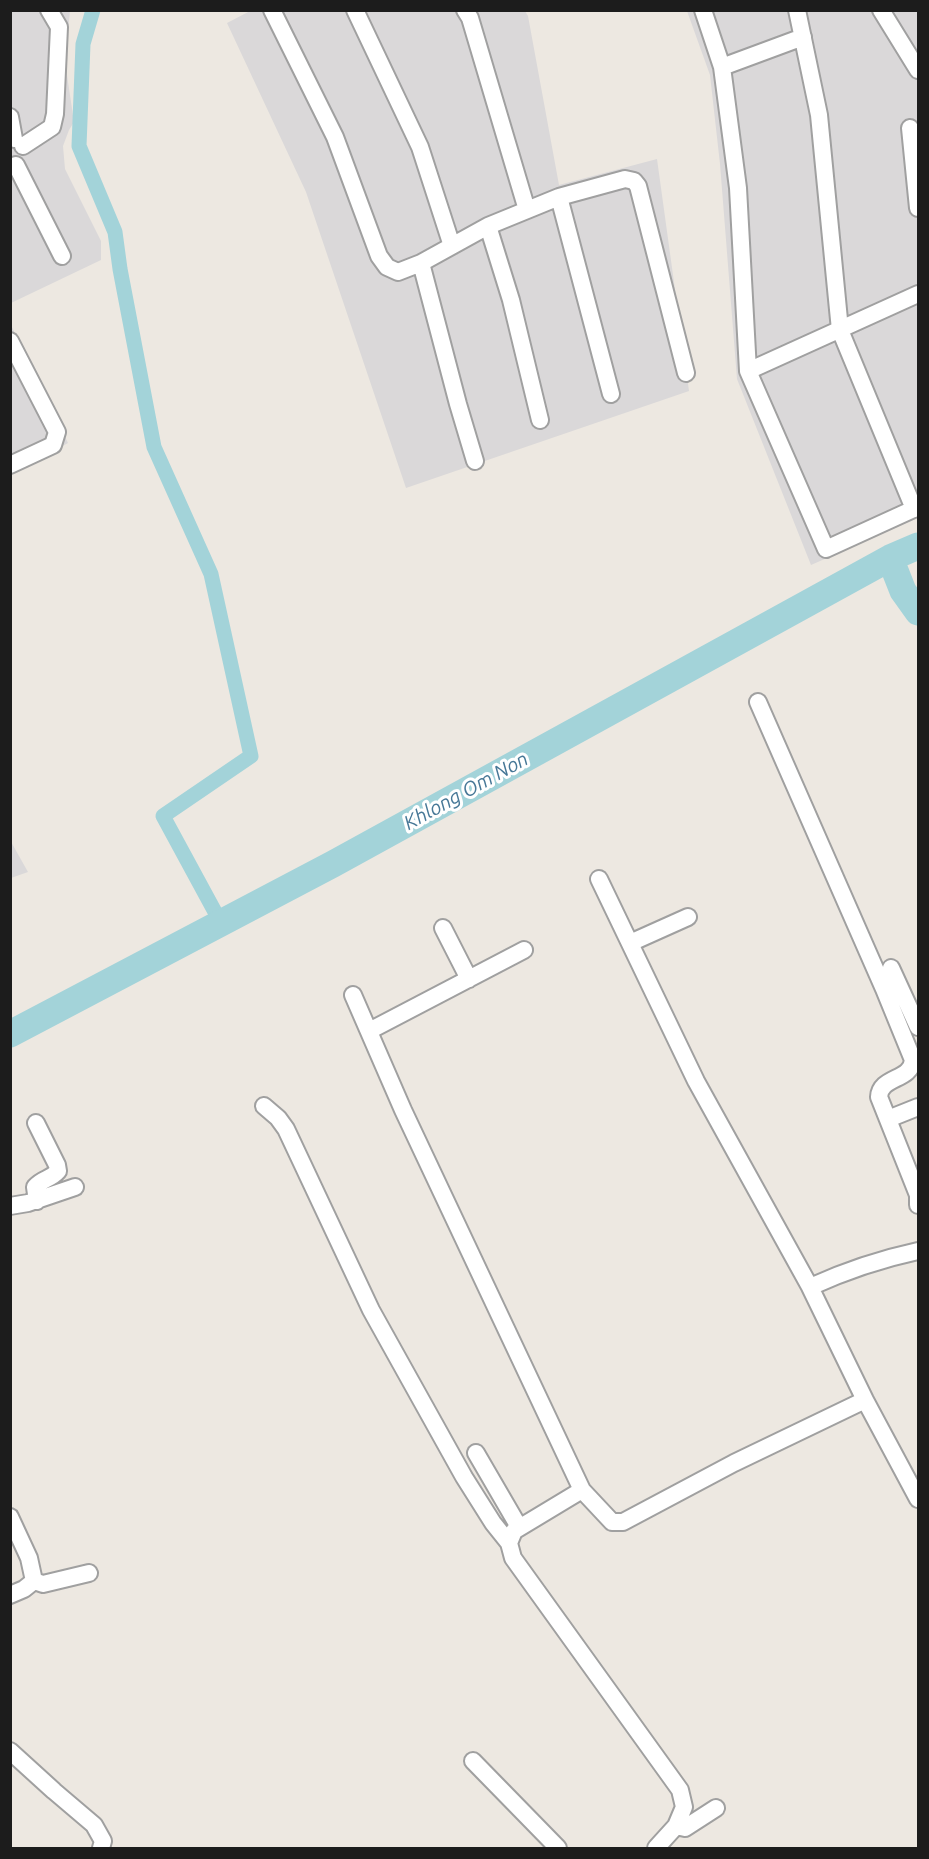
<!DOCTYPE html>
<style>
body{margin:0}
#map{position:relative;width:929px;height:1859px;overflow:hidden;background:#ede8e1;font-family:Ubuntu,sans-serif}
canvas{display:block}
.frame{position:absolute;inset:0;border:12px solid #1c1c1c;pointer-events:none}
</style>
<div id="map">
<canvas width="929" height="1859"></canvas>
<div class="frame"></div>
</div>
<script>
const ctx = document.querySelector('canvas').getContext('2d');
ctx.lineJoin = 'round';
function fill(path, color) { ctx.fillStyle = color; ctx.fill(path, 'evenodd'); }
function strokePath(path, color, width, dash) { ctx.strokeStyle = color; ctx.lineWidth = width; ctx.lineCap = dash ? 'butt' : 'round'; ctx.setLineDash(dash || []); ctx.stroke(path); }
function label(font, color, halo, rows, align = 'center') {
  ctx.font = font + ' Ubuntu,sans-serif'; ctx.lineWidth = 6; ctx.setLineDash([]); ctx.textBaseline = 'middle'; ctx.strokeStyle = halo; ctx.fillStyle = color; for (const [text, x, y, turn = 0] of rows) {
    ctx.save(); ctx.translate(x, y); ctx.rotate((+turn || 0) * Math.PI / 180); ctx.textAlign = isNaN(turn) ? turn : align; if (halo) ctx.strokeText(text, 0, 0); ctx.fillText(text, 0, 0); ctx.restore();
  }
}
fill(new Path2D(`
 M 252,10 L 525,11 L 528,16 L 559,185 L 657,159 L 689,391 L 406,488 L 306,192 L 227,23 Z
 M 11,11 L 70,11 L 65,62 L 74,122 L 69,130 L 63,146 L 65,169 L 101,241 L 101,260 L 11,303 Z
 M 687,11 L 918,11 L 918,518 L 811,565 L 737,379 L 720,164 L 710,75 Z
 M 10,323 L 68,443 L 11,474 L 10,474 Z
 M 10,840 L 28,872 L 11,878 L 10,878 Z`), '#dad8d9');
strokePath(new Path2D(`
 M 93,10 L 83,44 L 79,146 L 115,232 L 120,269 L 154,447 L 211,574 L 251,756 L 163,816 L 221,923`), '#a3d3d9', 15);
strokePath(new Path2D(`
 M 890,558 L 903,591 L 918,612
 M 10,1034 L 333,864 L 890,558 L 918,546`), '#a3d3d9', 27);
const minor = new Path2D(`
 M 272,10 L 335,137 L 379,256 L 387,267 L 398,272 L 421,263
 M 355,10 L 420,147 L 452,246
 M 465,10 L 470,18 L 527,210
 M 703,10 L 722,67 L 738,188 L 748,371 L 826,549 L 918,507
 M 797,10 L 819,115 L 840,330 L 914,509
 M 881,10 L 918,70
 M 722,67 L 803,37
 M 10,117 L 14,139
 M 910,128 L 918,208
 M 23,146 L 52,127 L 55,114 L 59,27 L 49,10
 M 16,165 L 62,256
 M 559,197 L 625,179 L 634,181 L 638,186 L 686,373
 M 488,226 L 511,300 L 540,420
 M 10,341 L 57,432 L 53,445 L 10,465
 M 748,371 L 918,294
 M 475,461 L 458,404 L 421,263 L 488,226 L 559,197 L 611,394
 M 758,702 L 884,989 L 913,1060 C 911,1081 880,1076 879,1097 L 918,1195 L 918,1205
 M 599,879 L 696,1081 L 810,1287 L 865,1400 L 918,1499
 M 443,928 L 469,979
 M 630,943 L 688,917
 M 891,968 L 918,1027
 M 353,995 L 403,1110 L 582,1490
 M 369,1031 L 524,950
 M 264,1106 L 278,1118 L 286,1129 L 371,1310 L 464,1477 L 493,1523 L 509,1543
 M 888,1119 L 918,1107
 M 36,1123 L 57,1165 L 58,1171 C 50,1180 43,1178 35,1187 L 37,1201
 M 10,1206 L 28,1203 L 75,1187
 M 810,1287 C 845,1271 881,1259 918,1251
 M 476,1453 L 519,1527
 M 10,1517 L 29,1558 L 34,1581 L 24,1589 L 10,1595
 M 34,1581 L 43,1584 L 89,1573
 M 10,1751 L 54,1791 L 94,1825 L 103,1841 L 101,1848
 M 473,1761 L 558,1848
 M 676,1826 L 685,1828 L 716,1808
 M 656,1848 L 676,1826 L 684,1807 L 680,1790 L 513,1558 L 509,1543 L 514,1531 L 582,1490 L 612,1522 L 623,1522 L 734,1463 L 865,1400`);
strokePath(minor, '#a0a0a0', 20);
strokePath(minor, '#fff', 16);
label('italic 20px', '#477897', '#fff', [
 ["Khlong Om Non",466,791,-29]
]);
</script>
